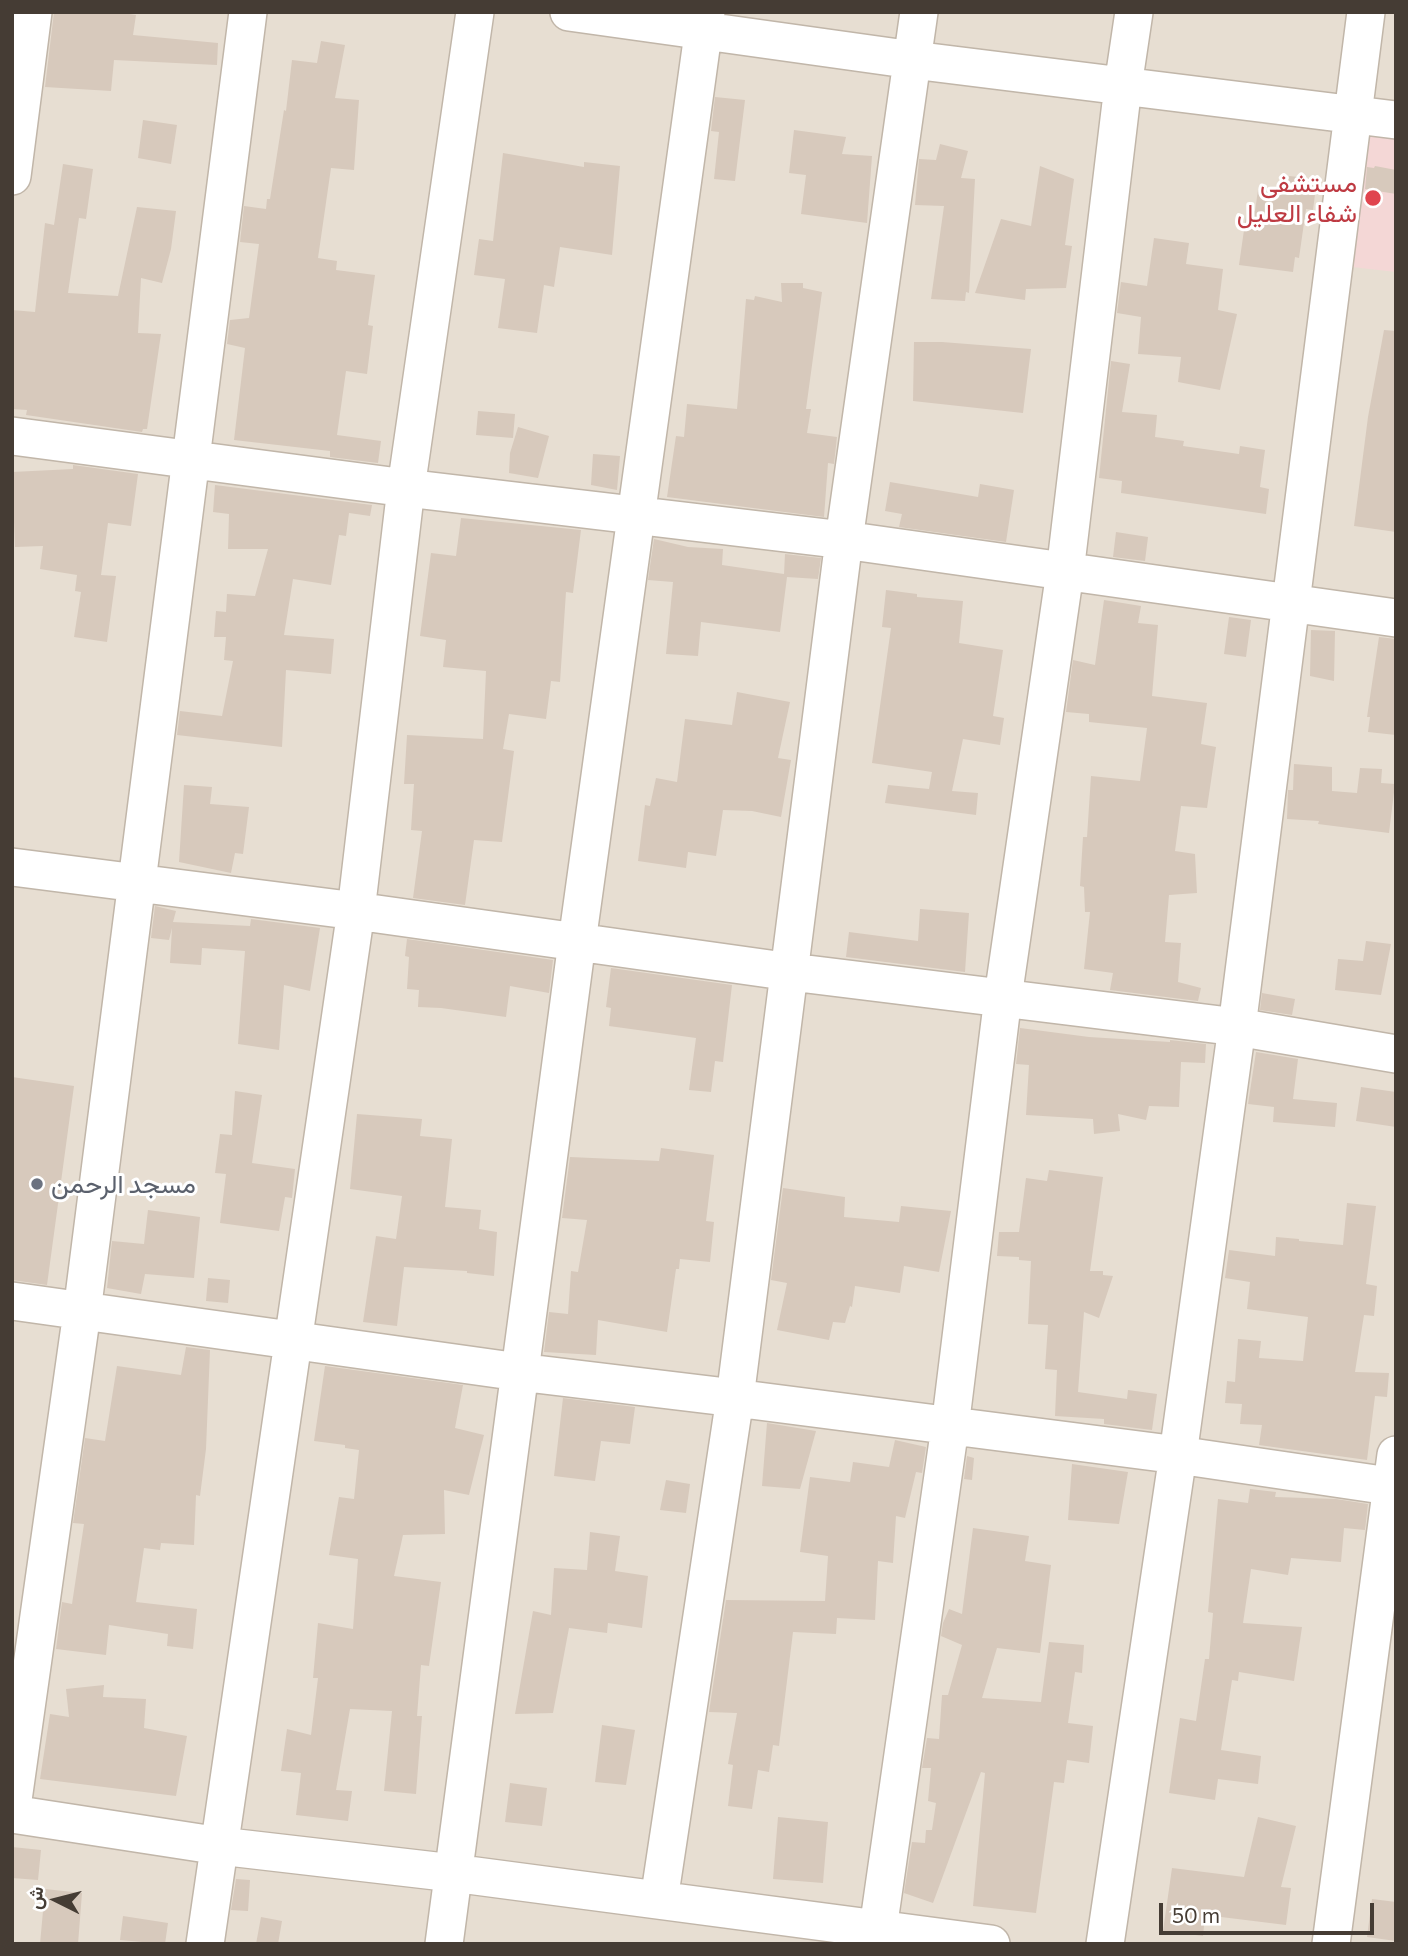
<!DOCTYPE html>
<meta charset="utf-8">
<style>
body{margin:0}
#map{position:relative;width:1408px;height:1956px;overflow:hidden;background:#f3ece4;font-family:Commissioner,Vazirmatn,sans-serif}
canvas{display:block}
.frame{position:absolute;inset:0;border:14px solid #453c34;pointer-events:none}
.north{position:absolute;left:21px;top:1865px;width:70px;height:70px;-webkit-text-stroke:5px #fff;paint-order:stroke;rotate:276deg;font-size:19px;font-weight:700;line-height:28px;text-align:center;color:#453c34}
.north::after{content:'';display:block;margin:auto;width:24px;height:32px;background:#453c34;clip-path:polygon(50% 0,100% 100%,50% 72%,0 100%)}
.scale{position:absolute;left:1159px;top:1903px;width:215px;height:32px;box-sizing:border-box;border:4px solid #453c34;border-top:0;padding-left:9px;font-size:21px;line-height:24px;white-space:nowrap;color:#453c34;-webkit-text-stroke:5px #fff;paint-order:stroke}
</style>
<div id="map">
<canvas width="1408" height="1956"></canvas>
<div class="frame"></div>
<div class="north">ش</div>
<div class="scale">50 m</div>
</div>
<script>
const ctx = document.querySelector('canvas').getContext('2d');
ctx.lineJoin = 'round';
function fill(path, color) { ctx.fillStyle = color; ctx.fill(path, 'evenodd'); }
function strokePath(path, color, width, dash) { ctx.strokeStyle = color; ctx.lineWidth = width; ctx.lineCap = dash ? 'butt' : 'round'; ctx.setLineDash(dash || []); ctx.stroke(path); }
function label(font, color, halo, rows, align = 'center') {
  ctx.font = font + ' Commissioner,Vazirmatn,sans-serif'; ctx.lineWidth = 6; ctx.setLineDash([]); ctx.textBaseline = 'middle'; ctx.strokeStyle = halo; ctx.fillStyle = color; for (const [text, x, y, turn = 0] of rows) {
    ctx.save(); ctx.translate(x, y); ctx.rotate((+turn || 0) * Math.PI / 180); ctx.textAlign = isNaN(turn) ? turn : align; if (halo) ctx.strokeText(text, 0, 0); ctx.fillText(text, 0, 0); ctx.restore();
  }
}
fill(new Path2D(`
 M 12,12 L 1396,12 L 1396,1944 L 12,1944 Z`), '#e7ded2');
fill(new Path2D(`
 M 1360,125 L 1396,130 L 1396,272 L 1343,266 Z`), '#f4d7d6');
fill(new Path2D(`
 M 54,12 L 116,12 L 136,15 L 133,35 L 218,43 L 217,65 L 114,60 L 111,91 L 45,87 Z
 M 321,41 L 345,45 L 335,98 L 359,100 L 354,170 L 331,168 L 318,258 L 337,261 L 336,270 L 375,275 L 368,325 L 373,326 L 367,374 L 346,371 L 337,435 L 381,441 L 378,463 L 330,457 L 330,451 L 234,440 L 245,348 L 227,344 L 230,320 L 249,318 L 259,244 L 240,242 L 244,206 L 266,209 L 267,199 L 270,199 L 284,110 L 286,111 L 292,60 L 317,63 Z
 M 715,97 L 745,100 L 735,181 L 714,179 L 719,132 L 711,131 Z
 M 143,120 L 177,125 L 171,164 L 138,158 Z
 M 794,130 L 846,137 L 842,154 L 872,156 L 867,223 L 801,214 L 806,175 L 789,173 Z
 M 940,144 L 968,151 L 961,178 L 975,179 L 969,293 L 966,292 L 965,301 L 931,299 L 944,206 L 915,205 L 919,159 L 936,160 Z
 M 503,153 L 584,167 L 584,162 L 620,166 L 612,255 L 560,247 L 554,287 L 544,285 L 537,333 L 498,328 L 505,279 L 474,275 L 479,239 L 493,241 Z
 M 63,164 L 93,169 L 86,219 L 79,218 L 68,293 L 118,296 L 137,207 L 176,211 L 171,249 L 162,283 L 141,278 L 138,333 L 161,334 L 147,429 L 143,429 L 142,432 L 26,415 L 27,410 L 12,409 L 12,310 L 35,312 L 45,223 L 54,225 Z
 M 1040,166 L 1074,179 L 1065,245 L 1072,246 L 1066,288 L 1026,289 L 1025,300 L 975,293 L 1001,219 L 1031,226 Z
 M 1375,166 L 1396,170 L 1396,194 L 1365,189 L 1367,167 L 1374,168 Z
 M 1289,176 L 1317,179 L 1313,210 L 1306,209 L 1299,258 L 1295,257 L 1293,272 L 1239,265 L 1247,209 L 1255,211 L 1258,190 L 1287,193 Z
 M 1154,238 L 1189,243 L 1186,264 L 1223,269 L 1218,310 L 1237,314 L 1220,390 L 1178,382 L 1181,357 L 1138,354 L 1141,317 L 1117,313 L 1121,282 L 1147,286 Z
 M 781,283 L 803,283 L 803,288 L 822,292 L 806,409 L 811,409 L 807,433 L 837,437 L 834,464 L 828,463 L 824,517 L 667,497 L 676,436 L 684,437 L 687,404 L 737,409 L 746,299 L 754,300 L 755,296 L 782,302 Z
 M 1384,330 L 1396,331 L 1396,532 L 1354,526 L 1368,417 Z
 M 914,342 L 942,342 L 1031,349 L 1023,413 L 913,401 Z
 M 1111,361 L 1130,364 L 1122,412 L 1157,415 L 1155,437 L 1184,441 L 1183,446 L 1239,454 L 1240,446 L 1265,450 L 1260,487 L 1269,489 L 1266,514 L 1121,493 L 1122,481 L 1099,478 Z
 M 478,411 L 515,414 L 513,438 L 476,435 Z
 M 518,427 L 549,436 L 538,478 L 509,473 L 510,453 Z
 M 593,454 L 620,456 L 617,490 L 591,485 Z
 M 73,465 L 138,474 L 131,526 L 108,523 L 101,575 L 116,576 L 107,642 L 74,637 L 81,592 L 75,591 L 77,575 L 40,569 L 43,546 L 15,547 L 12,472 L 73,469 Z
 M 890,482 L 978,497 L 980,484 L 1014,490 L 1006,542 L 899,527 L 902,514 L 885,511 Z
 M 215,485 L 372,505 L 370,516 L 349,513 L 346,536 L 339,535 L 331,585 L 293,579 L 284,635 L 334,639 L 331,674 L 286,670 L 282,747 L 177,735 L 180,711 L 222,716 L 233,661 L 224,660 L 226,637 L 214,637 L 216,611 L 226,612 L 227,594 L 255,596 L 268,549 L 228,549 L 229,514 L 213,512 Z
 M 461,518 L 581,530 L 573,593 L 566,592 L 560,682 L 551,681 L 546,719 L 509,714 L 503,749 L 514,751 L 502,842 L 474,840 L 465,905 L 413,898 L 422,831 L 411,830 L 414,784 L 404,784 L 407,735 L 483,739 L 486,671 L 443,667 L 446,640 L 420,636 L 431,553 L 456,556 Z
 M 1116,532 L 1148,537 L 1145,561 L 1113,557 Z
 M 654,539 L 688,547 L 723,549 L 722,565 L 784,574 L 785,554 L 821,558 L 818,579 L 787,577 L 780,632 L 701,622 L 698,656 L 666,654 L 673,582 L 648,580 Z
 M 886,590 L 917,594 L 917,597 L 963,601 L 959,643 L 1003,650 L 993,716 L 1004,718 L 1000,745 L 963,739 L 952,791 L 978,793 L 976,815 L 885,803 L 888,785 L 929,789 L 932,772 L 872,763 L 891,628 L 882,627 Z
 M 1104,600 L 1141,606 L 1138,623 L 1158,625 L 1152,696 L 1207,703 L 1201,744 L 1216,747 L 1207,808 L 1181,806 L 1175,851 L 1195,854 L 1197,893 L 1169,895 L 1165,942 L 1181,943 L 1178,982 L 1201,988 L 1198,1001 L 1110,990 L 1113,973 L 1084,969 L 1090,912 L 1085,912 L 1084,887 L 1080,886 L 1083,837 L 1087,837 L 1091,776 L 1140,781 L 1147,728 L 1089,722 L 1089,714 L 1066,712 L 1073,660 L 1095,665 Z
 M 1229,617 L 1251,620 L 1246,657 L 1224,654 Z
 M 1311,630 L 1335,631 L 1334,681 L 1310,676 Z
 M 1379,637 L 1396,639 L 1396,735 L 1368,732 L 1370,717 L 1367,717 Z
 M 737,692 L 790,702 L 778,758 L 791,760 L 781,817 L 752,811 L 723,810 L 716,856 L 688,852 L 686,868 L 638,861 L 645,805 L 650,806 L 656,778 L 677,782 L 685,719 L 732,725 Z
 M 1294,764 L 1332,767 L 1332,791 L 1357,793 L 1360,768 L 1382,769 L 1381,783 L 1395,784 L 1389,833 L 1318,824 L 1319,821 L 1287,819 L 1288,790 L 1293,790 Z
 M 184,785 L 212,787 L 210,804 L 249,807 L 243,854 L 235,853 L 231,873 L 179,862 Z
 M 155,906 L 176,911 L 173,922 L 250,926 L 251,919 L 320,928 L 310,991 L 284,985 L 279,1050 L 238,1044 L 245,951 L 202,948 L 201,965 L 170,963 L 172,928 L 169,940 L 151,938 Z
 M 920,909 L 969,913 L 965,972 L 846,957 L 849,932 L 918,941 Z
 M 407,939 L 553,960 L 549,993 L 510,986 L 506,1017 L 441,1008 L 418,1007 L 419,990 L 407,989 L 409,957 L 405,956 Z
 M 1366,941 L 1391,944 L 1381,995 L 1335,990 L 1338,959 L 1363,961 Z
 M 611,968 L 732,985 L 723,1062 L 715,1061 L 711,1092 L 689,1090 L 696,1038 L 609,1026 L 611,1008 L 606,1007 Z
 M 1262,993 L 1295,999 L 1292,1015 L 1260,1010 Z
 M 1020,1028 L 1089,1037 L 1170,1042 L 1170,1040 L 1206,1044 L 1205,1063 L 1181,1062 L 1179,1107 L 1149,1106 L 1146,1120 L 1118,1114 L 1120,1131 L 1094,1134 L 1093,1119 L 1026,1115 L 1029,1065 L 1016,1064 Z
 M 1256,1052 L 1298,1059 L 1293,1099 L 1337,1103 L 1335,1127 L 1273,1122 L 1274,1107 L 1248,1104 Z
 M 12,1077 L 74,1086 L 47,1285 L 12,1280 Z
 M 1361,1087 L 1396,1092 L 1396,1127 L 1356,1121 Z
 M 235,1091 L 262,1095 L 252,1163 L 295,1169 L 292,1198 L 285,1197 L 279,1231 L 220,1223 L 226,1174 L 215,1173 L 220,1134 L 232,1135 Z
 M 357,1114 L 422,1119 L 420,1136 L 452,1139 L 445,1207 L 481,1210 L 479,1229 L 497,1232 L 494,1276 L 467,1273 L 467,1271 L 404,1267 L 397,1326 L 363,1322 L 376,1236 L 396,1239 L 402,1196 L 350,1189 Z
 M 661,1148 L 714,1155 L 706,1221 L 714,1222 L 710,1262 L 680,1259 L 679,1269 L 676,1269 L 667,1332 L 598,1320 L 596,1355 L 544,1352 L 549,1312 L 568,1314 L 571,1271 L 578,1272 L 587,1220 L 562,1218 L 570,1157 L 659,1161 Z
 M 1049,1170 L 1103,1177 L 1090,1271 L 1103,1271 L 1103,1275 L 1113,1276 L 1099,1318 L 1084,1312 L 1078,1392 L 1127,1399 L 1128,1390 L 1157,1394 L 1152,1430 L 1104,1424 L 1104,1419 L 1055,1416 L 1057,1370 L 1045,1369 L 1048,1325 L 1028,1324 L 1031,1261 L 1019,1260 L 1019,1257 L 997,1256 L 999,1232 L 1019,1232 L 1026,1178 L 1047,1181 Z
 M 783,1188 L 845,1197 L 844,1217 L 899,1222 L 901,1206 L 951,1211 L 939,1272 L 904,1266 L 900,1293 L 855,1286 L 852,1307 L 850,1306 L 845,1323 L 833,1322 L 829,1340 L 777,1330 L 787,1283 L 771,1280 Z
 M 1347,1203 L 1376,1206 L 1366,1284 L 1377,1286 L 1374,1316 L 1364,1315 L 1355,1372 L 1389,1373 L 1387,1397 L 1375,1396 L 1367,1460 L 1259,1445 L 1262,1425 L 1240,1424 L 1242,1404 L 1225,1403 L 1227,1381 L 1235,1382 L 1238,1339 L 1261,1341 L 1259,1358 L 1303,1361 L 1308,1317 L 1247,1309 L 1250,1282 L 1225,1278 L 1229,1250 L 1275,1256 L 1276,1237 L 1299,1239 L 1299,1241 L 1343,1245 Z
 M 148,1210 L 200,1217 L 194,1278 L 145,1274 L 141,1294 L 107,1288 L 112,1241 L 144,1244 Z
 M 208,1278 L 230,1280 L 228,1303 L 206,1301 Z
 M 186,1347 L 210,1350 L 206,1449 L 200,1496 L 196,1495 L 194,1545 L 161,1543 L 160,1550 L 144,1548 L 136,1602 L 197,1609 L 193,1649 L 167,1646 L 168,1634 L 109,1625 L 106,1655 L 56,1649 L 62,1602 L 72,1604 L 84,1524 L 73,1523 L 85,1438 L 105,1441 L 117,1366 L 181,1375 Z
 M 325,1366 L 463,1385 L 455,1428 L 484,1435 L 469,1495 L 444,1490 L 445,1534 L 403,1535 L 394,1576 L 441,1582 L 429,1666 L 421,1665 L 417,1716 L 422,1716 L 416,1794 L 384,1791 L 392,1711 L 350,1709 L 336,1790 L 352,1791 L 348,1821 L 296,1815 L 301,1773 L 281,1771 L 287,1729 L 311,1735 L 318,1678 L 313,1678 L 318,1623 L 353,1629 L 358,1559 L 329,1555 L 339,1497 L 354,1499 L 359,1450 L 345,1448 L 345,1445 L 314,1441 Z
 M 563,1398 L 635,1407 L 630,1444 L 601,1441 L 595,1481 L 554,1476 Z
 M 767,1423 L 816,1431 L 800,1489 L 762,1486 Z
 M 895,1440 L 926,1447 L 922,1473 L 916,1472 L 905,1518 L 896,1516 L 893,1563 L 878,1561 L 875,1620 L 837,1618 L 836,1634 L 793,1632 L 779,1746 L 773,1745 L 769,1772 L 758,1770 L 752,1809 L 728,1806 L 733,1765 L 728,1764 L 737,1713 L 709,1712 L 726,1600 L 825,1601 L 828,1556 L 800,1552 L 810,1477 L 850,1482 L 853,1462 L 889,1467 Z
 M 967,1456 L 974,1458 L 972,1480 L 964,1479 Z
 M 1072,1464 L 1128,1472 L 1119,1524 L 1068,1520 Z
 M 666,1480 L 690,1484 L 686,1513 L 660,1510 Z
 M 1250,1489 L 1276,1492 L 1275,1497 L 1336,1499 L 1368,1504 L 1365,1530 L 1344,1528 L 1341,1562 L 1291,1558 L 1288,1575 L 1251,1569 L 1243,1623 L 1302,1627 L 1294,1681 L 1239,1672 L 1238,1681 L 1232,1680 L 1221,1750 L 1261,1756 L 1258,1784 L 1218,1779 L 1215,1800 L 1169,1793 L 1180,1718 L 1196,1721 L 1205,1659 L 1209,1659 L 1213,1613 L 1208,1612 L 1218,1499 L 1248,1503 Z
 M 973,1528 L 1029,1536 L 1025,1561 L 1051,1565 L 1040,1653 L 997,1648 L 982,1698 L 1041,1702 L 1049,1642 L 1084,1645 L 1082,1673 L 1075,1672 L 1068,1723 L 1093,1726 L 1089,1763 L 1067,1760 L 1064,1783 L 1054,1782 L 1036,1913 L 973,1906 L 985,1773 L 981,1772 L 933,1903 L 904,1893 L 912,1842 L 925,1843 L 926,1830 L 932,1830 L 936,1803 L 928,1801 L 931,1768 L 922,1768 L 927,1738 L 939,1739 L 942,1695 L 948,1695 L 962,1645 L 941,1636 L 943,1623 L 949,1609 L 962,1614 Z
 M 590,1532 L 620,1536 L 615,1571 L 648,1576 L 642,1628 L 608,1623 L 607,1633 L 569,1628 L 553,1713 L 515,1714 L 533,1611 L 551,1615 L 554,1568 L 587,1570 Z
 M 104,1685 L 103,1697 L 146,1699 L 144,1728 L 187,1736 L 176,1796 L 40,1779 L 50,1714 L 69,1717 L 66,1689 Z
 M 602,1725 L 635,1730 L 626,1785 L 595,1782 Z
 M 510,1783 L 547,1788 L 542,1826 L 505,1822 Z
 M 778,1817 L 828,1822 L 823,1883 L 773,1879 Z
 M 1258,1817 L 1296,1826 L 1281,1887 L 1291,1888 L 1286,1925 L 1205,1915 L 1203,1936 L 1163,1931 L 1172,1868 L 1244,1877 Z
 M 12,1847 L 41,1850 L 38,1880 L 12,1878 Z
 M 236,1879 L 250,1880 L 248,1911 L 231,1910 Z
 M 45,1889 L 82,1893 L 78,1944 L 40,1944 Z
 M 1372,1899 L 1396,1902 L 1396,1941 L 1367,1937 Z
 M 123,1916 L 168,1923 L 165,1944 L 120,1940 Z
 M 261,1917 L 282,1921 L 278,1944 L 256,1944 Z`), '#d7c9bc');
const minor = new Path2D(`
 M 569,12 L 913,60 L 1396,120
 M 12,176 L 33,12
 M 12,436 L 406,488 L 844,540 L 1396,618
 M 12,867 L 356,911 L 791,972 L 1237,1027 L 1396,1054
 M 12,1301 L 519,1372 L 735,1398 L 1178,1455 L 1396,1487
 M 12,1807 L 82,1312 L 248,12
 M 12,1814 L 220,1846 L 453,1873 L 991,1944
 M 659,1900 L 735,1398 L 844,540 L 919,12
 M 878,1929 L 950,1427 L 1003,997 L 1065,572 L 1123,86 L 1134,12
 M 205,1944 L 356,911 L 406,488 L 475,12
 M 444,1944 L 577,942 L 706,12
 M 1105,1944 L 1178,1455 L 1237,1027 L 1366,12
 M 1331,1944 L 1396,1455`);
strokePath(minor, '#c1b6a9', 40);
strokePath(minor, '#fff', 37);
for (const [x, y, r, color] of [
 [1373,198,9,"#e0444e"],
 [37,1184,7,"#6b7280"]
]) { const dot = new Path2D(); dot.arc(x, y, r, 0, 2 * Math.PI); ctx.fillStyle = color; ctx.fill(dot); strokePath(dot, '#fff', 2.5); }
label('26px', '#be3a42', '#fff', [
 ["مستشفى",1357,183],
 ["شفاء العليل",1357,213]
], 'right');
label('26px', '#5b616d', '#fff', [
 ["مسجد الرحمن",51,1184]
], 'left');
</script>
